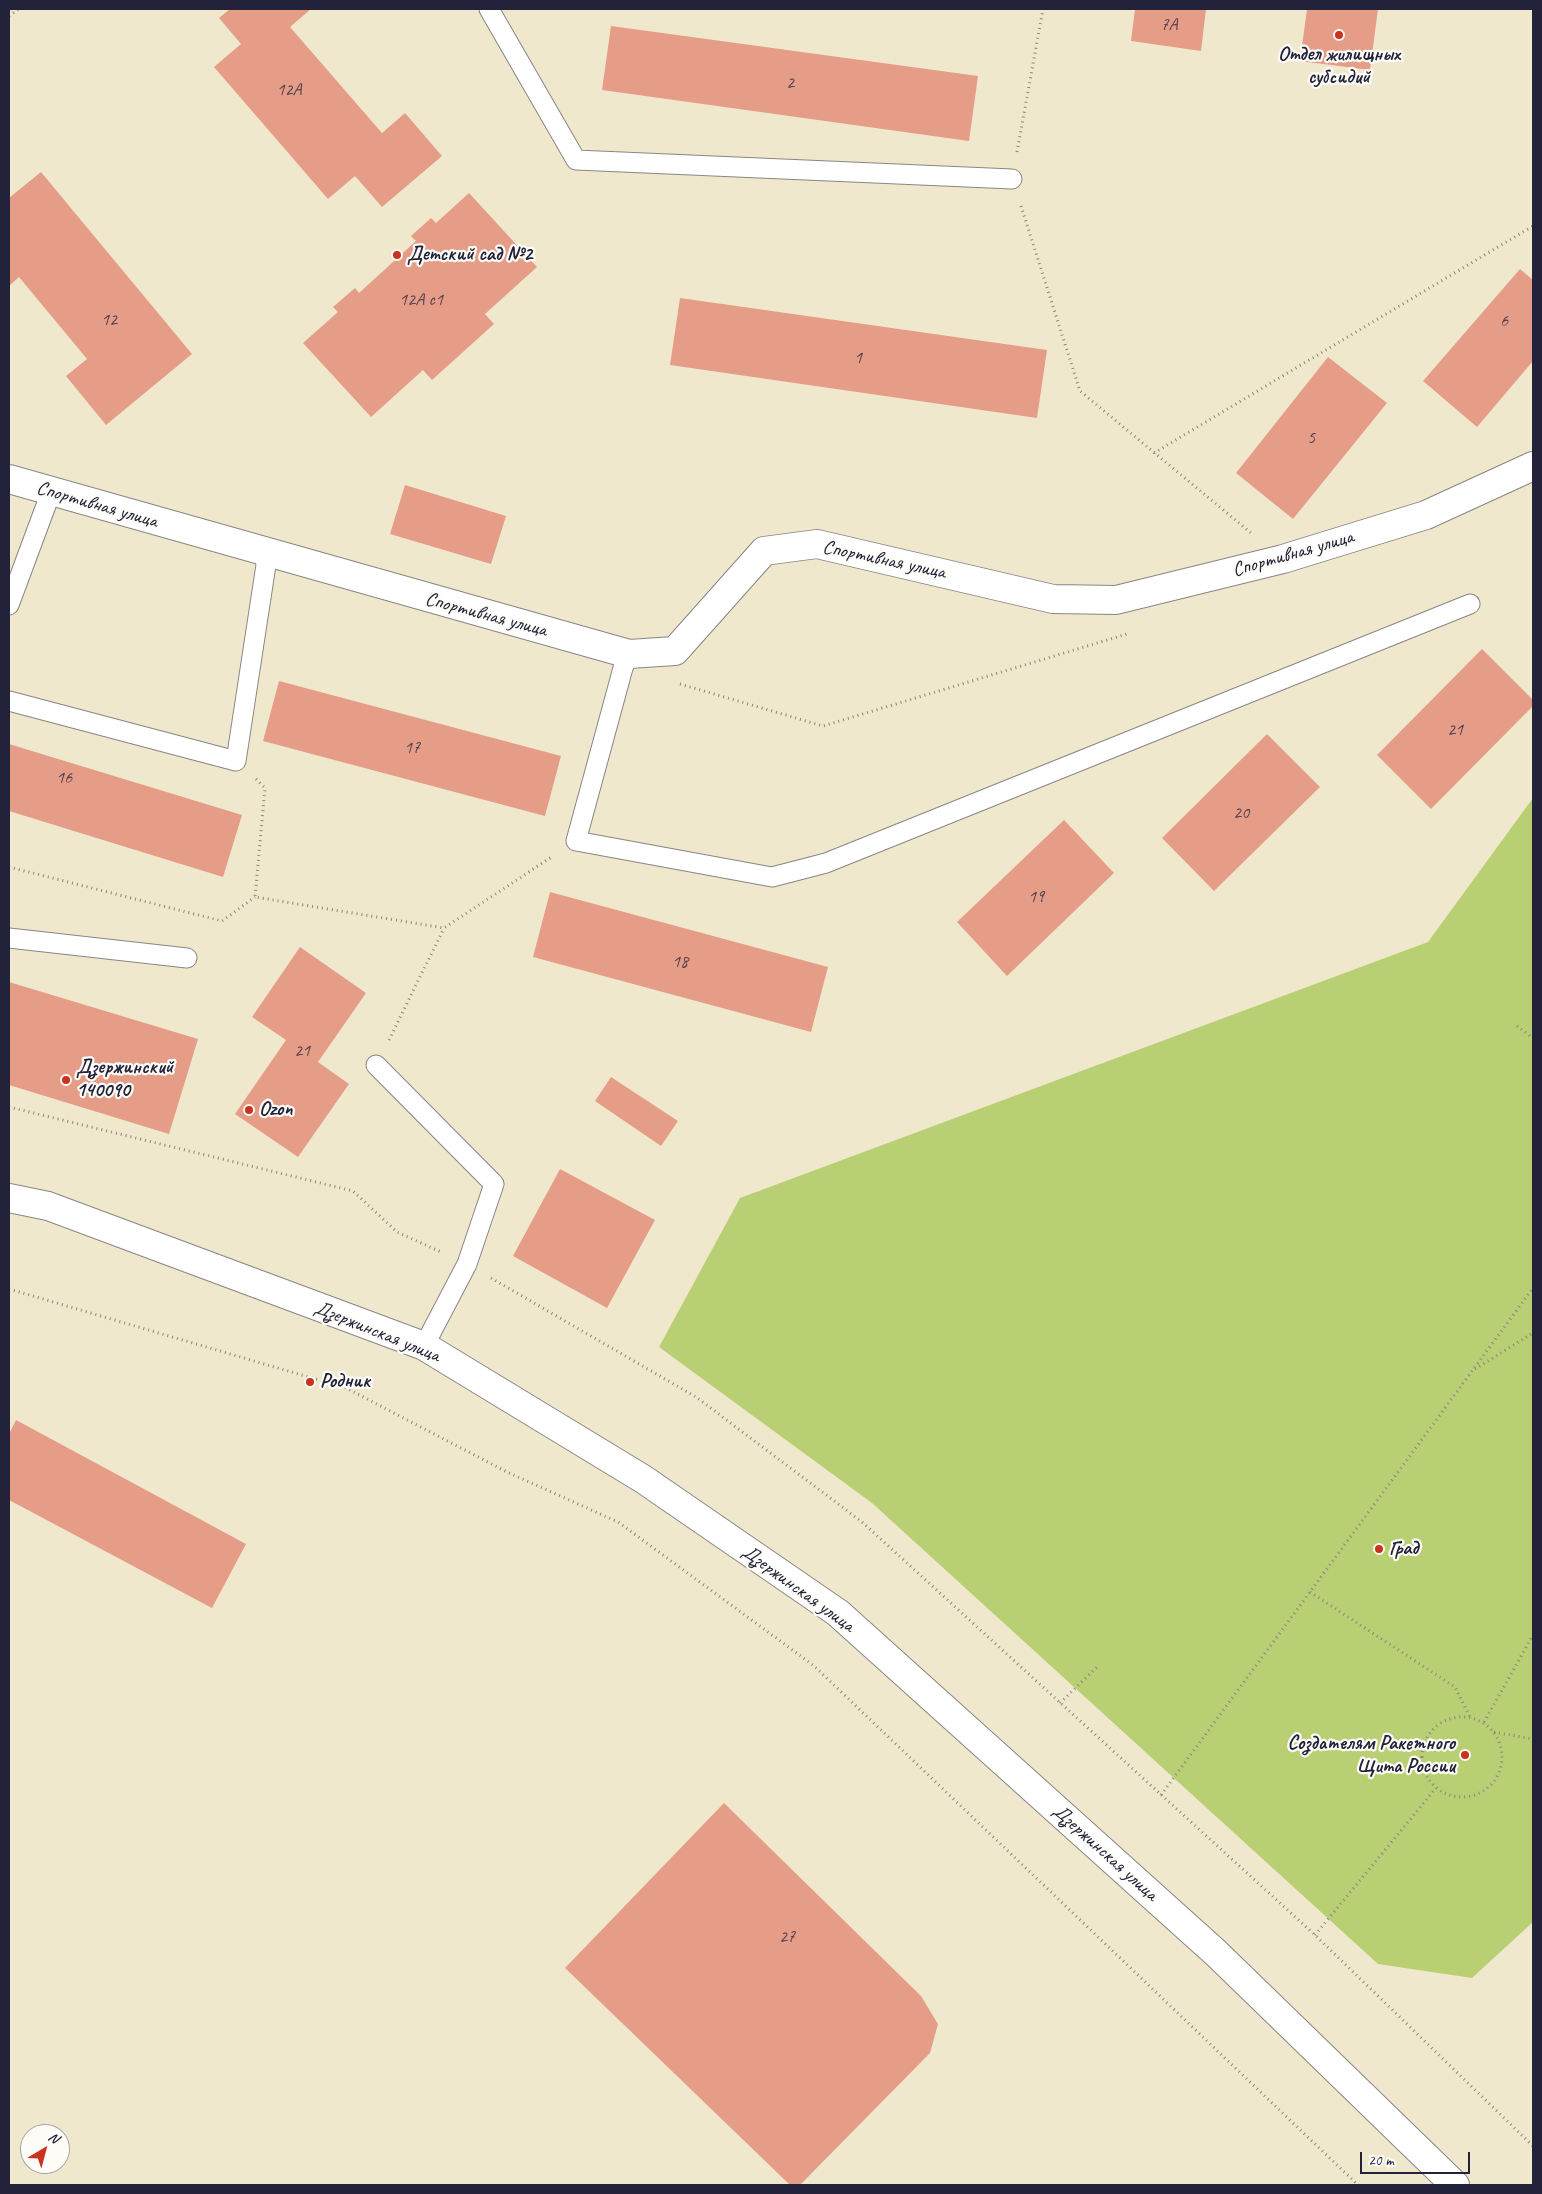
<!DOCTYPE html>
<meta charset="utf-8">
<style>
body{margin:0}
#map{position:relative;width:1542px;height:2194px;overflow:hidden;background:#f0e8cd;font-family:Caveat,sans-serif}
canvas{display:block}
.frame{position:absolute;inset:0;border:10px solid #22223b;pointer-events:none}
.north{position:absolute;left:20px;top:2124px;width:50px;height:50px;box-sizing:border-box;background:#fdfcf7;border:1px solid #a5a5ac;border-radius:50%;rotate:37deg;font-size:14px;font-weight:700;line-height:20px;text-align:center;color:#22223b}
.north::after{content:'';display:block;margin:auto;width:18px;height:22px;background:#c8321e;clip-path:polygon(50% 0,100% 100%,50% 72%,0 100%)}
.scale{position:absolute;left:1360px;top:2152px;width:110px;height:22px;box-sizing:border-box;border:2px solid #22223b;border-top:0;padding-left:6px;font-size:15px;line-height:18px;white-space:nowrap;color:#22223b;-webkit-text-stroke:4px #fdfcf7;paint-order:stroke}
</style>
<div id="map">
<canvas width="1542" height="2194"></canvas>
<div class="frame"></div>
<div class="north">N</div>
<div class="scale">20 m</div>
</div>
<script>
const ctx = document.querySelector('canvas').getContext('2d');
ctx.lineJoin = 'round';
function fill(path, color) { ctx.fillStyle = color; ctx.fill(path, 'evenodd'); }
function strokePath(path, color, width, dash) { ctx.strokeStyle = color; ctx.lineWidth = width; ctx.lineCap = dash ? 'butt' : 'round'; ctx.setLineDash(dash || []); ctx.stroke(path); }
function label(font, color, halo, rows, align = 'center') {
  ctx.font = font + ' Caveat,sans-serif'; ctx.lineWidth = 4.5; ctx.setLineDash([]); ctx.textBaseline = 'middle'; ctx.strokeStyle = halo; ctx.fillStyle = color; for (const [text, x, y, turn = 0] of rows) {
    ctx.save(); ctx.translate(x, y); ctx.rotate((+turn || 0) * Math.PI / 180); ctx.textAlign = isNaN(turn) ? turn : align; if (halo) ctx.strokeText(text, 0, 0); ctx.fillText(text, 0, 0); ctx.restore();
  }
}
fill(new Path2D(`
 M 1533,798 L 1533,1922 L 1472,1978 L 1378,1964 L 872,1503 L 659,1347 L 740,1198 L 1428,942 Z`), '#b9cf73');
fill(new Path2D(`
 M 230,9 L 311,9 L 290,27 L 382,133 L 405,113 L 442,156 L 382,207 L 355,176 L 328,199 L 214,67 L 241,44 L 219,18 Z
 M 1135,9 L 1206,9 L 1201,51 L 1131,41 Z
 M 1307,9 L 1378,9 L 1370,70 L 1300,61 Z
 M 611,26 L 978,76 L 969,141 L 602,90 Z
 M 41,172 L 192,354 L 106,425 L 66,376 L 87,359 L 19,277 L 9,286 L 9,198 Z
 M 469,193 L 537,267 L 485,314 L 494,324 L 432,380 L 423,370 L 371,417 L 303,343 L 338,312 L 333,307 L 355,288 L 359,293 L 416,241 L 411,236 L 431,218 L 436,223 Z
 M 1520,269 L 1533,280 L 1533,361 L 1477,427 L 1423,381 Z
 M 680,298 L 1047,350 L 1037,418 L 670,365 Z
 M 1328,357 L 1387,403 L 1293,519 L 1236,473 Z
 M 405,485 L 506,516 L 491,564 L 390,534 Z
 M 1482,649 L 1533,700 L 1533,706 L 1431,809 L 1377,755 Z
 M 279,681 L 561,756 L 545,816 L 263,741 Z
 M 1267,734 L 1320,787 L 1214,891 L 1162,838 Z
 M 9,744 L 242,815 L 223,877 L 9,811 Z
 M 1064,820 L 1114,873 L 1007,976 L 957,922 Z
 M 550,892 L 828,967 L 811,1032 L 533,957 Z
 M 300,947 L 366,993 L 318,1062 L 349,1084 L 298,1157 L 235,1114 L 286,1040 L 252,1017 Z
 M 9,982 L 198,1039 L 169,1134 L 9,1085 Z
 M 611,1077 L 678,1121 L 661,1146 L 595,1101 Z
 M 560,1169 L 655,1220 L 607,1308 L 513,1256 Z
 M 16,1420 L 246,1544 L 212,1608 L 9,1500 L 9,1434 Z
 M 724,1803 L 921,1996 L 938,2024 L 930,2053 L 800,2185 L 790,2185 L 565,1968 Z`), '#e69d87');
const service = new Path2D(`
 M 489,9 L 576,160 L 1012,179
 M 9,605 L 51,492
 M 629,654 L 623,668 L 576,841 L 772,877 L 826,863 L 1470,604
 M 9,701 L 236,761 L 266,565 L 264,553
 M 9,938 L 187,958
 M 376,1065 L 494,1184 L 467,1264 L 424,1346`);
const minor = new Path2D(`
 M 9,479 L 629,654 L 675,651 L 764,551 L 817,544 L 1053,599 L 1116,600 L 1283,559 L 1426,515 L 1533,466`);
const secondary = new Path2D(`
 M 9,1198 L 48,1206 L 424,1346 L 643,1479 L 838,1613 L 1216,1953 L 1455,2185`);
strokePath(service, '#898584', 21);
strokePath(minor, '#898584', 30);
strokePath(secondary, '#898584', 30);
strokePath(new Path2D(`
 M 9,16 L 19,9
 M 1017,152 L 1043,9
 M 1021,206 L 1080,391 L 1251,533
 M 1154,453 L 1533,226
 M 680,684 L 823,726 L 1127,634
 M 256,779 L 265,788 L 255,897 L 444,928 L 553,856
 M 9,867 L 222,921 L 255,897
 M 1517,1026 L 1533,1038
 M 389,1040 L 444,928
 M 9,1107 L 353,1191 L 397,1232 L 441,1252
 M 491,1278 L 696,1397 L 862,1522 L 1315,1935 L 1533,2146
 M 9,1289 L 346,1388 L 507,1472 L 618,1522 L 813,1665 L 1358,2185
 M 1475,1369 L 1533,1333
 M 1310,1592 L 1455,1687 L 1470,1717
 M 1060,1703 L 1098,1666
 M1422 1757a40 40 0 1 1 80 0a40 40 0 1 1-80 0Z
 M 1484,1722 L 1533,1635
 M 1494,1732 L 1533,1739
 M 1161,1795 L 1533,1288
 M 1315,1935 L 1436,1788`), '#898584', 3, [1, 4]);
strokePath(service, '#fff', 19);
strokePath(minor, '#fff', 28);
strokePath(secondary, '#fff', 28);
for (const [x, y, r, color] of [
 [1339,35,5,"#c8321e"],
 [397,255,5,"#c8321e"],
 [66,1080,5,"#c8321e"],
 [249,1110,5,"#c8321e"],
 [310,1382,5,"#c8321e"],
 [1379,1549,5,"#c8321e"],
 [1465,1755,5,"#c8321e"]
]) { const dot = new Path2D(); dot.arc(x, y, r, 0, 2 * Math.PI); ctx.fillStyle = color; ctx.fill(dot); strokePath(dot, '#fdfcf7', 2); }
label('18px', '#53414e', null, [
 ["7А",1169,25],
 ["2",790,83],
 ["12А",289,90],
 ["12А с1",421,300],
 ["12",109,320],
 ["6",1504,321],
 ["1",858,358],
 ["5",1311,438],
 ["21",1455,730],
 ["17",412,748],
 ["16",64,778],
 ["20",1241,813],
 ["19",1036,897],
 ["18",680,962],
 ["21",302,1051],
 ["27",787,1937]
]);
label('bold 20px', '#22223b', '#fdfcf7', [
 ["Отдел жилищных",1339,55,"center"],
 ["субсидий",1339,78,"center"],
 ["Детский сад №2",407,255],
 ["Дзержинский",76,1068],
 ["140090",76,1091],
 ["Ozon",259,1110],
 ["Родник",320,1382],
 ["Град",1389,1549],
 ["Создателям Ракетного",1455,1744,"right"],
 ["Щита России",1455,1767,"right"]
], 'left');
label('20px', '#22223b', '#fdfcf7', [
 ["Спортивная улица",97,505,16],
 ["Спортивная улица",1293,554,-16],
 ["Спортивная улица",884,560,12],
 ["Спортивная улица",486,615,15],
 ["Дзержинская улица",377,1332,22],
 ["Дзержинская улица",798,1589,36],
 ["Дзержинская улица",1105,1853,42]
]);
</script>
